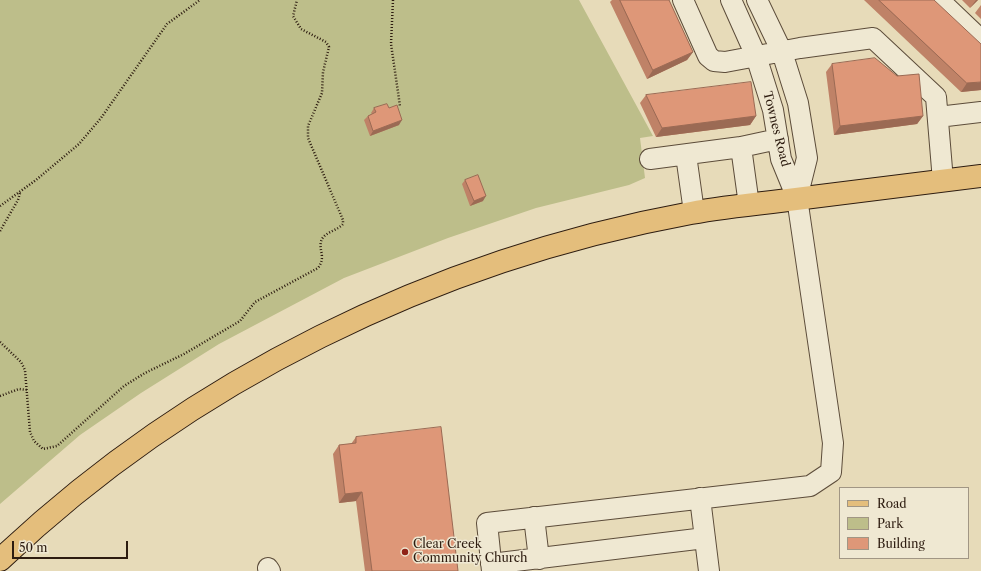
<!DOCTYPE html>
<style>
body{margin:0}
#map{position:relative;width:981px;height:571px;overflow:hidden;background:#e7dbb9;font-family:"Libre Caslon Text",serif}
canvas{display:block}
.legend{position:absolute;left:839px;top:487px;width:130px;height:72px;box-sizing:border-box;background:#efe8d2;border:1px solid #a19684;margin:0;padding:5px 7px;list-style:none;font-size:12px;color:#2d1c10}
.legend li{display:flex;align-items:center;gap:8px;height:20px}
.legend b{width:20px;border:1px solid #a19684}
.scale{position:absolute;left:12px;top:541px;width:116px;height:18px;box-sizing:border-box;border:2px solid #2d1c10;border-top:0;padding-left:5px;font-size:12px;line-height:14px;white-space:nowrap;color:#2d1c10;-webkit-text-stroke:3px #efe8d2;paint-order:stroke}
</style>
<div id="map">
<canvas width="981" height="571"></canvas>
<ul class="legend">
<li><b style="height:5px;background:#e4be7c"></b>Road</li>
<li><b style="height:11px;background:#bdbe8a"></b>Park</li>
<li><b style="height:11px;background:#de9778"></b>Building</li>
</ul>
<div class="scale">50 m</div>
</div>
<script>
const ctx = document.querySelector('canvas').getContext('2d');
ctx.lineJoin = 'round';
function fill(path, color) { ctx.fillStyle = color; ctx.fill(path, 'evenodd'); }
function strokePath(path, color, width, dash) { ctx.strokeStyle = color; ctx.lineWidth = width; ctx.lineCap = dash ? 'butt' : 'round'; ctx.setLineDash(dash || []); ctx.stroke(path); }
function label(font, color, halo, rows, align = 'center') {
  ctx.font = font + ' "Libre Caslon Text",serif'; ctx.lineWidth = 3; ctx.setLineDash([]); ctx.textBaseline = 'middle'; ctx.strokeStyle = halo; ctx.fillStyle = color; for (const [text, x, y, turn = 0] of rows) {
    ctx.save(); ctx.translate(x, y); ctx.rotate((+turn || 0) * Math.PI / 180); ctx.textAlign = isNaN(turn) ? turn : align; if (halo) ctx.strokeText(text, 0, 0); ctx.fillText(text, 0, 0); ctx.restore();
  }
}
fill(new Path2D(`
 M 0,0 L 579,0 L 653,136 L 640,138 L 645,178 L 629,185 L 536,208 L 448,238 L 344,278 L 219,344 L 141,393 L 80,435 L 0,504 Z`), '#bdbe8a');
const minor = new Path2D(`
 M 683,0 L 708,56 L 714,61 L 725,62 L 800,48 L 873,38 L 936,97 L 943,181
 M 757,0 L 782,52 L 798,103 L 807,158 L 797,198
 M 939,0 L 981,40
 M 938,117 L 981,112
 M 741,147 L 749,205
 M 686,155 L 694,212
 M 650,159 L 741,147 L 778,139
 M 700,498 L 709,571
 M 534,517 L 539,559
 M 491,564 L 705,538
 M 268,568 L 270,571
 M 492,571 L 487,523 L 810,486 L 831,472 L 833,443 L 797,198 L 781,159 L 773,110 L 756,56 L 731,0`);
const major = new Path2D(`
 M 0,560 C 189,380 435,260 691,213 C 718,208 745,205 772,202 C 841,193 911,185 981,176`);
strokePath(minor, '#5c4c3a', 22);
strokePath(major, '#2d1c10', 24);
strokePath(new Path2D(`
 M 393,0 L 391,44 L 400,106
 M 0,206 L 36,180 L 79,144 L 101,118 L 167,24 L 200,0
 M 0,231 L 18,200 L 20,193
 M 0,342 L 21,362 L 25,370 L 30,432 L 34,441 L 43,449 L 57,446 L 124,386 L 145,373 L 184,354 L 240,321 L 255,302 L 318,268 C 327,256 317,249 322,239 C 326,232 338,230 343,224 L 343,220 L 308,138 L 308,126 L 322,93 L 323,72 L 329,47 L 326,42 L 301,29 L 293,16 L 297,0
 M 0,396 L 19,389 L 27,390`), '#2d1c10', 2.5, [1, 2]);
strokePath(minor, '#efe8d2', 20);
strokePath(major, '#e4be7c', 22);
fill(new Path2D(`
 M 612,0 L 669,0 L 693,52 L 687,60 L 647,79 L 610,2 Z
 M 864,0 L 934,0 L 981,90 L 961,92 Z
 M 962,0 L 978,0 L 970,8 Z
 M 981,5 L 981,19 L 975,13 Z
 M 832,64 L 923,116 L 917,124 L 834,135 L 826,72 Z
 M 646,95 L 756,116 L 750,125 L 656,137 L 640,103 Z
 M 374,108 L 389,108 L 399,125 L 370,136 L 364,120 L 368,116 L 372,114 L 371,113 Z
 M 465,180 L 483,201 L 470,206 L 462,184 Z
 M 356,437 L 458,571 L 365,571 L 356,501 L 339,503 L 333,454 L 339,445 L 351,444 Z`), '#bf8267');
fill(new Path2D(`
 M 976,0 L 978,0 L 970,8 Z
 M 693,52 L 687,60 L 647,79 L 653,70 Z
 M 981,82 L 981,90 L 961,92 L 967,83 Z
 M 756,116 L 750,125 L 656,137 L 662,128 Z
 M 923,116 L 917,124 L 834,135 L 840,126 Z
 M 402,120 L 399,125 L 370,136 L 373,131 Z
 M 486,196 L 483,201 L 470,206 L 474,201 Z
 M 362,492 L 356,501 L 339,503 L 345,494 Z`), '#9b6a54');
const building = new Path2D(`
 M 620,0 L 669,0 L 693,52 L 653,70 Z
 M 879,0 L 934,0 L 981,44 L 981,82 L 967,83 Z
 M 875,58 L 897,76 L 919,74 L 923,116 L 840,126 L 832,64 Z
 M 751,82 L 756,116 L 662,128 L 646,95 Z
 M 387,104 L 389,108 L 397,105 L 402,120 L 373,131 L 368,116 L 376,112 L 374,108 Z
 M 478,175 L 486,196 L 474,201 L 465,180 Z
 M 441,427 L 458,571 L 372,571 L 362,492 L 345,494 L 339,445 L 356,443 L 356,437 Z`);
fill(building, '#de9778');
strokePath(building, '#9b6a54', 1);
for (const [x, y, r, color] of [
 [405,552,4,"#8f2418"]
]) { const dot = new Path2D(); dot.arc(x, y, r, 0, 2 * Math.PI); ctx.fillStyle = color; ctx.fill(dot); strokePath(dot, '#efe8d2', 1.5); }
label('12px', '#2d1c10', '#efe8d2', [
 ["Townes Road",776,129,76]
]);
label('12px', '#2d1c10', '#efe8d2', [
 ["Clear Creek",413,545],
 ["Community Church",413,559]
], 'left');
</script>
